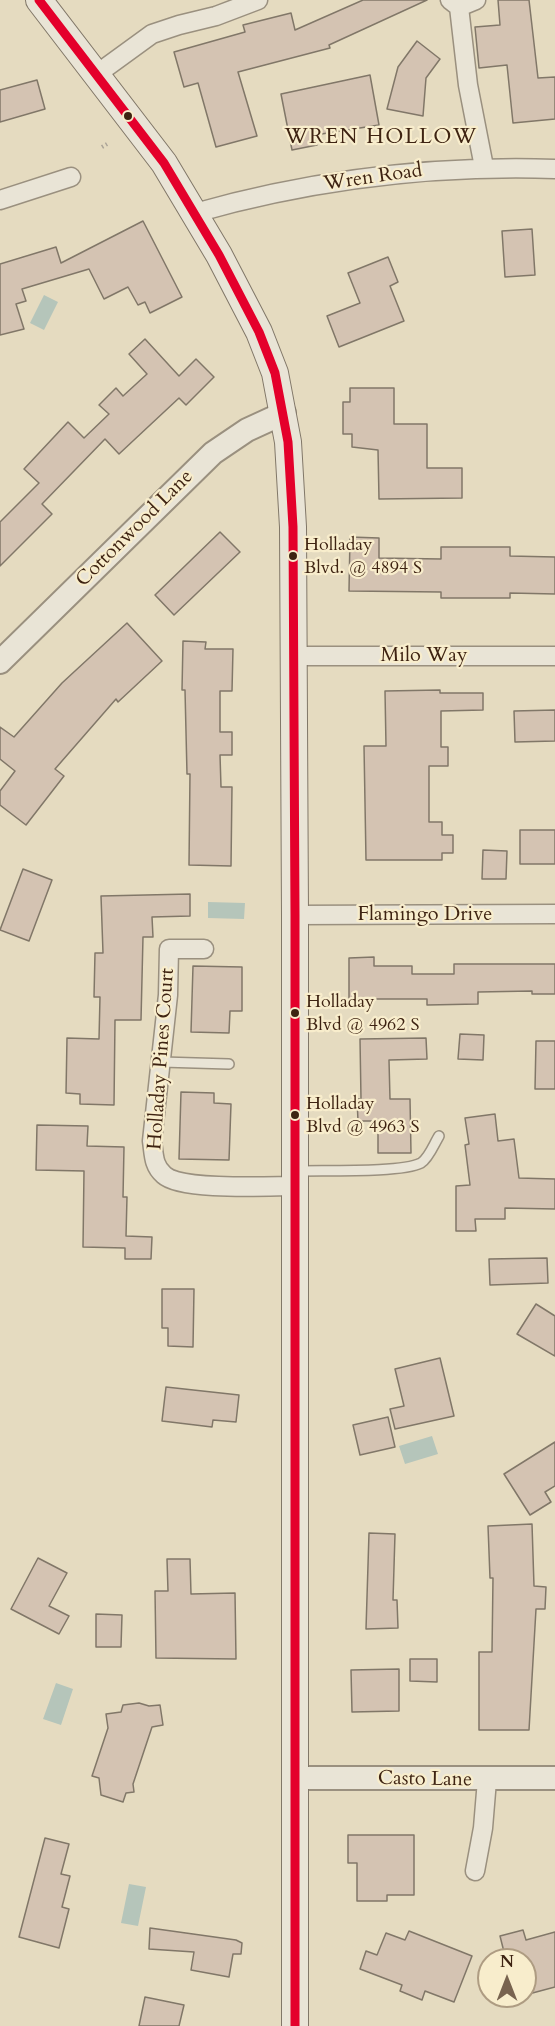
<!DOCTYPE html>
<style>
body{margin:0}
#map{position:relative;width:555px;height:2026px;overflow:hidden;background:#e5dbc0;font-family:Cardo,serif}
canvas{display:block}
.north{position:absolute;left:477px;top:1948px;width:60px;height:60px;box-sizing:border-box;background:#f8edcc;border:2px solid #ae9c82;border-radius:50%;rotate:0deg;font-size:16px;font-weight:700;line-height:24px;text-align:center;color:#3e2312}
.north::after{content:'';display:block;margin:auto;width:21px;height:27px;background:#78634f;clip-path:polygon(50% 0,100% 100%,50% 72%,0 100%)}
</style>
<div id="map">
<canvas width="555" height="2026"></canvas>
<div class="north">N</div>
</div>
<script>
const ctx = document.querySelector('canvas').getContext('2d');
ctx.lineJoin = 'round';
function fill(path, color) { ctx.fillStyle = color; ctx.fill(path, 'evenodd'); }
function strokePath(path, color, width, dash) { ctx.strokeStyle = color; ctx.lineWidth = width; ctx.lineCap = dash ? 'butt' : 'round'; ctx.setLineDash(dash || []); ctx.stroke(path); }
function label(font, color, halo, rows, align = 'center') {
  ctx.font = font + ' Cardo,serif'; ctx.lineWidth = 4.5; ctx.setLineDash([]); ctx.textBaseline = 'middle'; ctx.strokeStyle = halo; ctx.fillStyle = color; for (const [text, x, y, turn = 0] of rows) {
    ctx.save(); ctx.translate(x, y); ctx.rotate((+turn || 0) * Math.PI / 180); ctx.textAlign = isNaN(turn) ? turn : align; if (halo) ctx.strokeText(text, 0, 0); ctx.fillText(text, 0, 0); ctx.restore();
  }
}
fill(new Path2D(`
 M 44,295 L 58,302 L 44,330 L 30,323 Z
 M 208,902 L 245,903 L 244,919 L 208,918 Z
 M 432,1436 L 438,1454 L 405,1464 L 399,1446 Z
 M 56,1683 L 73,1689 L 61,1725 L 43,1719 Z
 M 129,1884 L 146,1887 L 138,1926 L 121,1923 Z`), '#b5c5ba');
const building = new Path2D(`
 M 363,0 L 427,0 L 329,45 L 330,48 L 238,72 L 257,136 L 216,147 L 198,83 L 184,87 L 174,52 L 245,32 L 243,25 L 291,13 L 295,30 Z
 M 498,0 L 529,0 L 538,78 L 555,77 L 555,119 L 513,123 L 507,65 L 479,68 L 475,27 L 500,25 Z
 M 417,41 L 440,59 L 426,78 L 423,116 L 387,109 L 398,67 Z
 M 370,75 L 379,125 L 315,135 L 317,145 L 292,150 L 281,94 Z
 M 37,80 L 45,109 L 0,122 L 0,90 Z
 M 143,221 L 182,297 L 150,313 L 145,302 L 138,305 L 128,287 L 104,299 L 89,269 L 22,289 L 26,301 L 16,304 L 24,329 L 0,335 L 0,264 L 56,247 L 61,263 Z
 M 532,229 L 535,275 L 505,277 L 502,231 Z
 M 388,257 L 398,282 L 390,286 L 404,321 L 339,347 L 327,316 L 360,303 L 348,273 Z
 M 145,339 L 179,376 L 196,359 L 214,377 L 186,405 L 179,398 L 119,454 L 105,439 L 42,504 L 52,514 L 0,566 L 0,522 L 39,483 L 24,469 L 68,422 L 84,438 L 109,414 L 99,405 L 116,388 L 123,396 L 147,374 L 129,354 Z
 M 350,388 L 394,388 L 394,424 L 427,424 L 427,468 L 462,468 L 462,498 L 379,499 L 378,450 L 352,447 L 352,434 L 343,434 L 343,402 L 350,402 Z
 M 220,532 L 240,552 L 174,615 L 155,595 Z
 M 350,537 L 379,538 L 379,558 L 441,559 L 441,547 L 510,547 L 510,556 L 555,557 L 555,594 L 510,593 L 510,598 L 441,598 L 441,592 L 349,591 Z
 M 127,623 L 162,661 L 118,702 L 116,699 L 55,769 L 64,776 L 26,825 L 0,805 L 0,791 L 15,771 L 0,759 L 0,727 L 14,737 L 62,683 Z
 M 183,641 L 206,642 L 205,649 L 233,649 L 232,691 L 220,691 L 220,732 L 232,732 L 232,755 L 220,755 L 221,787 L 232,787 L 231,866 L 189,865 L 190,774 L 187,774 L 185,690 L 182,690 Z
 M 440,690 L 440,693 L 483,693 L 483,710 L 441,711 L 441,747 L 448,747 L 448,766 L 429,766 L 429,822 L 442,822 L 442,835 L 453,835 L 453,853 L 442,853 L 442,860 L 366,860 L 364,746 L 386,746 L 385,691 Z
 M 555,710 L 555,741 L 515,742 L 514,711 Z
 M 520,830 L 555,830 L 555,864 L 520,864 Z
 M 483,850 L 507,851 L 506,879 L 482,879 Z
 M 23,869 L 52,880 L 29,941 L 0,930 Z
 M 190,894 L 190,916 L 152,917 L 153,937 L 143,937 L 141,1020 L 115,1020 L 114,1105 L 80,1104 L 80,1094 L 66,1093 L 67,1038 L 99,1039 L 100,997 L 94,997 L 95,953 L 103,953 L 101,896 Z
 M 374,957 L 374,966 L 412,966 L 412,974 L 454,974 L 454,964 L 555,964 L 555,994 L 532,994 L 532,991 L 478,992 L 478,1004 L 427,1005 L 427,999 L 349,999 L 349,958 Z
 M 193,966 L 242,967 L 242,1011 L 230,1011 L 229,1033 L 191,1032 Z
 M 460,1034 L 484,1035 L 483,1060 L 458,1059 Z
 M 426,1038 L 427,1059 L 389,1060 L 390,1099 L 410,1099 L 411,1153 L 378,1153 L 378,1121 L 358,1121 L 357,1099 L 361,1099 L 360,1039 Z
 M 536,1041 L 555,1041 L 555,1089 L 535,1089 Z
 M 181,1092 L 214,1093 L 214,1103 L 231,1104 L 229,1160 L 179,1159 Z
 M 495,1114 L 498,1141 L 514,1139 L 519,1178 L 555,1179 L 555,1209 L 505,1208 L 505,1219 L 475,1219 L 476,1231 L 456,1231 L 456,1186 L 470,1185 L 465,1145 L 469,1144 L 465,1118 Z
 M 37,1125 L 88,1126 L 87,1146 L 124,1147 L 123,1197 L 127,1197 L 126,1236 L 152,1237 L 151,1259 L 125,1259 L 125,1248 L 83,1247 L 84,1171 L 36,1170 Z
 M 547,1258 L 548,1283 L 490,1285 L 489,1259 Z
 M 162,1289 L 194,1289 L 193,1347 L 168,1346 L 168,1328 L 162,1328 Z
 M 536,1304 L 555,1316 L 555,1356 L 517,1334 Z
 M 440,1358 L 454,1416 L 395,1429 L 390,1409 L 404,1406 L 395,1369 Z
 M 166,1387 L 239,1395 L 236,1422 L 213,1420 L 212,1427 L 162,1421 Z
 M 388,1417 L 395,1447 L 360,1455 L 353,1425 Z
 M 555,1442 L 555,1486 L 545,1492 L 551,1502 L 530,1515 L 504,1474 Z
 M 532,1524 L 534,1586 L 546,1587 L 545,1609 L 536,1609 L 529,1730 L 479,1730 L 479,1652 L 492,1652 L 493,1578 L 490,1578 L 488,1526 Z
 M 369,1533 L 395,1534 L 393,1600 L 397,1600 L 398,1628 L 366,1629 Z
 M 38,1558 L 67,1573 L 49,1606 L 69,1616 L 59,1634 L 11,1609 Z
 M 167,1559 L 190,1559 L 191,1594 L 235,1593 L 236,1659 L 156,1658 L 155,1591 L 168,1591 Z
 M 96,1614 L 122,1615 L 121,1647 L 96,1647 Z
 M 410,1659 L 437,1659 L 437,1682 L 410,1681 Z
 M 399,1669 L 399,1711 L 352,1712 L 351,1670 Z
 M 139,1703 L 149,1706 L 160,1705 L 163,1725 L 152,1727 L 133,1784 L 134,1792 L 126,1793 L 123,1802 L 101,1795 L 99,1778 L 92,1776 L 108,1728 L 106,1714 L 121,1712 L 123,1705 Z
 M 348,1835 L 414,1835 L 414,1895 L 387,1895 L 387,1901 L 357,1901 L 357,1863 L 348,1863 Z
 M 45,1838 L 69,1844 L 61,1874 L 70,1876 L 62,1907 L 69,1909 L 59,1948 L 19,1937 Z
 M 150,1928 L 236,1940 L 242,1943 L 241,1954 L 233,1954 L 229,1977 L 191,1970 L 194,1952 L 149,1949 Z
 M 523,1930 L 526,1940 L 555,1932 L 555,1987 L 525,1995 L 525,1960 L 506,1960 L 500,1936 Z
 M 409,1931 L 472,1956 L 454,2002 L 425,1991 L 422,2000 L 400,1991 L 402,1985 L 360,1969 L 366,1951 L 377,1955 L 386,1933 L 405,1940 Z
 M 145,1997 L 184,2005 L 179,2026 L 139,2026 Z`);
fill(building, '#d4c3b2');
strokePath(building, '#817768', 1.5);
const service = new Path2D(`
 M 162,1062 L 229,1064
 M 296,1171 C 322,1170 402,1173 421,1163 C 429,1158 434,1144 439,1136`);
const minor = new Path2D(`
 M 450,0 L 459,7 L 468,85 L 484,167
 M 459,7 L 476,0
 M 97,74 L 152,34 L 179,25 L 216,16 L 258,0
 M 0,200 L 71,177
 M 195,213 C 312,180 433,165 555,169
 M 293,656 L 555,656
 M 295,915 L 555,914
 M 204,949 L 169,949 L 168,995 L 152,1141 C 154,1154 153,1166 164,1175 C 181,1191 269,1186 296,1186
 M 475,1871 L 483,1828 L 487,1780`);
const tertiary = new Path2D(`
 M 0,662 L 213,453 L 247,430 L 284,413
 M 295,1778 L 555,1778`);
const secondary = new Path2D(`
 M 39,0 L 164,163 L 219,255 L 259,332 L 275,373 L 288,442 L 293,527 L 295,915 L 295,2026`);
strokePath(service, '#9a907f', 12);
strokePath(minor, '#9a907f', 21);
strokePath(tertiary, '#9a907f', 26);
strokePath(secondary, '#817768', 28);
strokePath(new Path2D(`
 M 102,147 L 107,144`), '#aaa397', 4, [1.5, 3]);
strokePath(service, '#e9e4d6', 9);
strokePath(minor, '#e9e4d6', 18);
strokePath(tertiary, '#e9e4d6', 22);
strokePath(secondary, '#e9e4d6', 26);
strokePath(new Path2D(`
 M 39,0 L 164,163 L 219,255 L 259,332 L 275,373 L 288,442 L 293,527 L 295,915 L 295,2026`), '#e4002b', 9);
for (const [x, y, r, color] of [
 [128,116,5,"#3e2312"],
 [293,556,5,"#3e2312"],
 [295,1013,5,"#3e2312"],
 [295,1115,5,"#3e2312"]
]) { const dot = new Path2D(); dot.arc(x, y, r, 0, 2 * Math.PI); ctx.fillStyle = color; ctx.fill(dot); strokePath(dot, '#f8edcc', 2); }
label('18px', '#3e2312', '#f8edcc', [
 ["Holladay",304,546],
 ["Blvd. @ 4894 S",304,569],
 ["Holladay",306,1003],
 ["Blvd @ 4962 S",306,1026],
 ["Holladay",306,1105],
 ["Blvd @ 4963 S",306,1128]
], 'left');
label('20px', '#3e2312', '#f8edcc', [
 ["Wren Road",373,178,-8],
 ["Cottonwood Lane",135,529,-45],
 ["Milo Way",424,656],
 ["Flamingo Drive",425,915],
 ["Holladay Pines Court",162,1059,-86],
 ["Casto Lane",425,1780,1]
]);
ctx.letterSpacing = '1.5px';
label('21px', '#3e2312', '#f8edcc', [
 ["WREN HOLLOW",381,138]
]);
ctx.letterSpacing = '0px';
</script>
